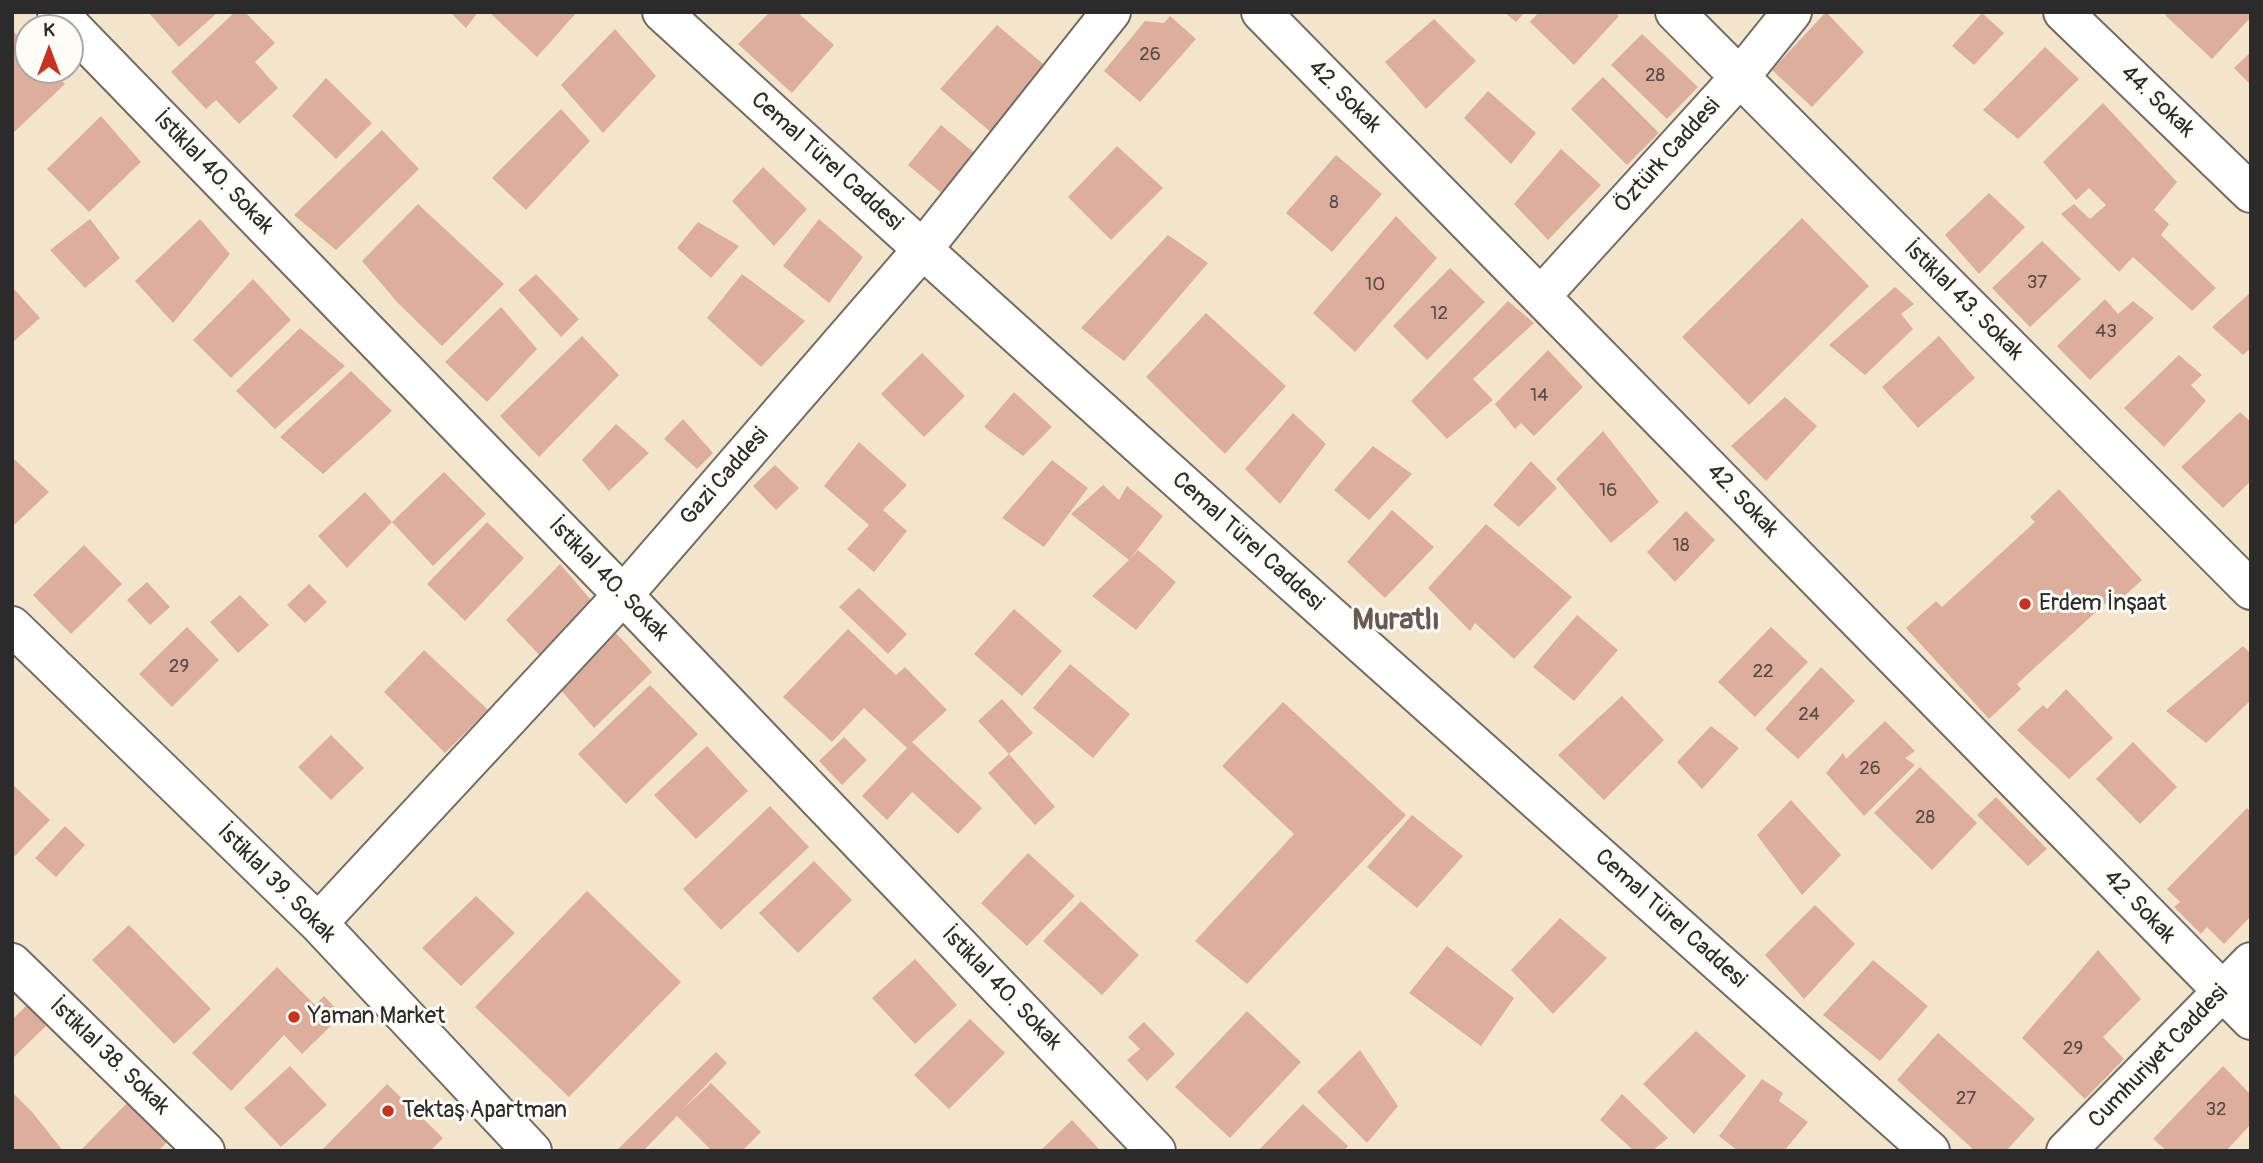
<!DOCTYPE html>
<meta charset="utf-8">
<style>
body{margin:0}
#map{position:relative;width:2263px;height:1163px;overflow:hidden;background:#f2e5cb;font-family:Pangolin,sans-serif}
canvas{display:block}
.frame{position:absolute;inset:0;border:14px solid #2b2b2b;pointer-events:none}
.north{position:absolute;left:14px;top:14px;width:70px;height:70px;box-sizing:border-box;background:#fdfcf7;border:2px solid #a9a8a5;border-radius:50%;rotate:0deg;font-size:19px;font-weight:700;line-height:28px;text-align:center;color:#2b2b2b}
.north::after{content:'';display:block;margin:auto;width:24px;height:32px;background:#c8321e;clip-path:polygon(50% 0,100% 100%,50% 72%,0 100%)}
</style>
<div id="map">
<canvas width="2263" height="1163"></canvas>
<div class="frame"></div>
<div class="north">K</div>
</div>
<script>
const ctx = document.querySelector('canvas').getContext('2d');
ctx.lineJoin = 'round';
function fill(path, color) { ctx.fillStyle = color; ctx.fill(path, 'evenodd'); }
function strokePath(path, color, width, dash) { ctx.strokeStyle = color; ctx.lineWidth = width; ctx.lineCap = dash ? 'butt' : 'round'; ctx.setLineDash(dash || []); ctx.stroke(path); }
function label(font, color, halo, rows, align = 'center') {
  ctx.font = font + ' Pangolin,sans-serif'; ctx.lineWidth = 6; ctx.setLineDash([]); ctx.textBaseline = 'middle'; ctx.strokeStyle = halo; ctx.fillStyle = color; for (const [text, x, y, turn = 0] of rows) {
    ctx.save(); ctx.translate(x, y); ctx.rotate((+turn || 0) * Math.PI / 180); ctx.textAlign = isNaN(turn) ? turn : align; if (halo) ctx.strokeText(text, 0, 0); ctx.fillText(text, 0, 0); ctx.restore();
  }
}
fill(new Path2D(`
 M 148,12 L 218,12 L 179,47 Z
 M 235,12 L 245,12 L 275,43 L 255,62 L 278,88 L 239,124 L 216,100 L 206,109 L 171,72 Z
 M 450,12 L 478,12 L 466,28 Z
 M 489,12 L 577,12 L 537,57 Z
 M 770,12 L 797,12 L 834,45 L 792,93 L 738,44 Z
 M 1504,12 L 1525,12 L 1516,22 Z
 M 1539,12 L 1615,12 L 1619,16 L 1574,65 L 1530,22 Z
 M 1826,12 L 1864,52 L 1812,107 L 1772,70 Z
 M 2168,12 L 2251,12 L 2251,17 L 2212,59 L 2165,15 Z
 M 1982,13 L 2004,33 L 1974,65 L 1952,46 Z
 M 1170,16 L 1196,39 L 1140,102 L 1104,71 L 1145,21 L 1164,23 Z
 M 1434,19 L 1476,61 L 1426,109 L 1385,62 Z
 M 997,25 L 1049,69 L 993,134 L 940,89 Z
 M 615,29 L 656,76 L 603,133 L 561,85 Z
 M 12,30 L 28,46 L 28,70 L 51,70 L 65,84 L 12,134 Z
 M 1642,34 L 1698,87 L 1667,119 L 1611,65 Z
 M 2045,47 L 2079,79 L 2018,139 L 1983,110 Z
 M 2251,52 L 2251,85 L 2234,68 Z
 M 1603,77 L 1659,133 L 1627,165 L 1571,109 Z
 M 326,78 L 372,123 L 336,159 L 292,116 Z
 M 1488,91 L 1536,133 L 1511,164 L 1464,118 Z
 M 2103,103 L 2177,182 L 2154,210 L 2169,224 L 2161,235 L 2216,288 L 2192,311 L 2133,257 L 2119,272 L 2061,214 L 2074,204 L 2090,219 L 2106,205 L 2089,188 L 2076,200 L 2043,162 Z
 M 561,109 L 590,141 L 526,210 L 492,178 Z
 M 101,116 L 141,162 L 89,212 L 47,169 Z
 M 941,125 L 978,156 L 944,195 L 908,165 Z
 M 382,130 L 419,169 L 336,250 L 294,215 Z
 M 1117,146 L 1163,188 L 1111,240 L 1068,197 Z
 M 1561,149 L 1601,185 L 1548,240 L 1514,204 Z
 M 1336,155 L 1382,194 L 1332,252 L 1286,213 Z
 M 763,167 L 807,209 L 774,246 L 732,201 Z
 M 1989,193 L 2025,227 L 1979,274 L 1945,235 Z
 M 418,204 L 504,284 L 442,346 L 398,303 L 362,261 Z
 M 1396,216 L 1437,258 L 1355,352 L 1313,313 Z
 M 1802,218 L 1869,286 L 1749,405 L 1682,337 Z
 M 90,219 L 120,258 L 85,288 L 50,250 Z
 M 200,219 L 230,254 L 173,323 L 135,281 Z
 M 819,219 L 863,257 L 829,303 L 783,266 Z
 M 698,222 L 739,246 L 711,278 L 677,248 Z
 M 1168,235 L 1208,263 L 1124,361 L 1081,328 Z
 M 2042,241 L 2081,279 L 2030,327 L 1992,288 Z
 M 1450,268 L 1485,302 L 1427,360 L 1393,326 Z
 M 536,274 L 579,319 L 561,337 L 518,290 Z
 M 742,274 L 805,321 L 761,367 L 707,318 Z
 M 253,279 L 291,320 L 231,378 L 193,340 Z
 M 1895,287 L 1914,304 L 1901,314 L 1913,329 L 1865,375 L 1829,345 Z
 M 15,290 L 40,318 L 12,343 L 12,292 Z
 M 2251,292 L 2251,348 L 2243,355 L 2212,327 Z
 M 2105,299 L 2118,314 L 2133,301 L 2154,318 L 2090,380 L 2057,346 Z
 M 1508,301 L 1534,323 L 1473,379 L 1493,400 L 1447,439 L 1411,401 Z
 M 501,307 L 537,349 L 487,402 L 445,362 Z
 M 1206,313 L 1286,386 L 1225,454 L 1146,377 Z
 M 300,328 L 345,366 L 275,429 L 236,391 Z
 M 582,336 L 619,375 L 539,457 L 500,416 Z
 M 1939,336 L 1975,378 L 1918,428 L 1882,387 Z
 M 1548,350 L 1583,387 L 1534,436 L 1521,423 L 1515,429 L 1495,404 Z
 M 922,353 L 965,396 L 924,437 L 881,394 Z
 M 2179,355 L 2202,375 L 2191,385 L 2206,401 L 2164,447 L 2124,408 Z
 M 351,371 L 392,411 L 323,474 L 280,437 Z
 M 1014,392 L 1052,427 L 1023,456 L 984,427 Z
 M 1785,397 L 1817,426 L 1766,481 L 1731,446 Z
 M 2240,412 L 2251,422 L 2251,481 L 2223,508 L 2181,467 Z
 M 1293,413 L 1326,444 L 1280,504 L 1245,469 Z
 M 683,419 L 713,453 L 697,469 L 664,439 Z
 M 616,424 L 649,453 L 609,491 L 582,460 Z
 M 1603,431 L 1659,502 L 1611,543 L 1556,479 Z
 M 859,442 L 907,485 L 883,510 L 907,531 L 874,572 L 847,549 L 869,525 L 824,486 Z
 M 1373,446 L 1412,474 L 1369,520 L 1334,490 Z
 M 12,457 L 49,492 L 12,527 Z
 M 1052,460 L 1088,488 L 1044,547 L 1002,518 Z
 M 1531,461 L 1557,488 L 1519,527 L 1493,505 Z
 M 775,465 L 799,488 L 776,510 L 753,486 Z
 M 444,472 L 486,514 L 433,566 L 392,522 Z
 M 1103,485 L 1119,500 L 1127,486 L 1163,516 L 1130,559 L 1138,550 L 1176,582 L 1136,630 L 1092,596 L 1129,560 L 1071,514 Z
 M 2059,489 L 2142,580 L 2113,606 L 2108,601 L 2017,684 L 2021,689 L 1989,719 L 1906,628 L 1936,601 L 1942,607 L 2035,522 L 2030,517 Z
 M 365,492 L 392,522 L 347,568 L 318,536 Z
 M 1392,510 L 1434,547 L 1385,598 L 1347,562 Z
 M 1686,511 L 1715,540 L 1675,582 L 1647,552 Z
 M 487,522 L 524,558 L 465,621 L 427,584 Z
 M 1486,524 L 1572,597 L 1514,659 L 1475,623 L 1470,631 L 1428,588 Z
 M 84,545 L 122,584 L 71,634 L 33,595 Z
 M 560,564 L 597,607 L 544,660 L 506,620 Z
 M 147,582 L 170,607 L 150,625 L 127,600 Z
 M 309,584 L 327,602 L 305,623 L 287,605 Z
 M 859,588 L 907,634 L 888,654 L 839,607 Z
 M 240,595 L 269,625 L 238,653 L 210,622 Z
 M 1014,609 L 1062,651 L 1022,696 L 974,654 Z
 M 1577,615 L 1618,650 L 1574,701 L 1533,667 Z
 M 187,627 L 219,660 L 172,707 L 139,674 Z
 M 1771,627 L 1808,662 L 1755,717 L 1718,682 Z
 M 848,629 L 896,675 L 905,667 L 947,710 L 912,742 L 982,808 L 958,834 L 912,792 L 887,820 L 862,796 L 907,748 L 864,708 L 832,742 L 783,697 Z
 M 615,632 L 652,672 L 594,728 L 559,688 Z
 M 2243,646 L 2251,654 L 2251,700 L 2206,743 L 2166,711 Z
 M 424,650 L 488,710 L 445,753 L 384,692 Z
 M 1070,664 L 1130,714 L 1093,758 L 1033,708 Z
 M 1821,667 L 1855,701 L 1798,759 L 1765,729 Z
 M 650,685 L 698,734 L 626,804 L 578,754 Z
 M 2066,689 L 2113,738 L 2069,779 L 2017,730 L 2043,705 L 2047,709 Z
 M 1622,696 L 1664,740 L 1604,800 L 1558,755 Z
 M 1002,699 L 1033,733 L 1009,754 L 978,721 Z
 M 1283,702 L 1406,815 L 1247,984 L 1195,941 L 1294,834 L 1222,766 Z
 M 1885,721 L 1915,751 L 1905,758 L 1915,765 L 1864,816 L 1826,773 L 1843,753 L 1846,759 Z
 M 1711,726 L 1739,748 L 1702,789 L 1677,762 Z
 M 331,735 L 364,768 L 331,800 L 298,767 Z
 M 844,737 L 867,760 L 842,785 L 819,761 Z
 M 2133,742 L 2177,787 L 2140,824 L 2096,779 Z
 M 707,746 L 748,791 L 696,839 L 654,795 Z
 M 1009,754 L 1055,807 L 1035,825 L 988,773 Z
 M 1920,767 L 1977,823 L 1932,870 L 1874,813 Z
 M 12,784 L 50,820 L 12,859 Z
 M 1996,797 L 2047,849 L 2028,866 L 1977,815 Z
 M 1791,800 L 1841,855 L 1802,895 L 1757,835 Z
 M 770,806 L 809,847 L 721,930 L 683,889 Z
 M 2247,808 L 2251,812 L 2251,916 L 2224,944 L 2207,927 L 2201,934 L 2174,907 L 2180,902 L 2167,889 Z
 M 1412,815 L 1463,856 L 1417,908 L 1367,867 Z
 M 65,826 L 85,845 L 56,877 L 35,858 Z
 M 1028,853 L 1075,896 L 1027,946 L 981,903 Z
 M 814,861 L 852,900 L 798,953 L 759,913 Z
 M 587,891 L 681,982 L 569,1097 L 475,1007 Z
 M 476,896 L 515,933 L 461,986 L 422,948 Z
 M 1081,901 L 1139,955 L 1102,995 L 1043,941 Z
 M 1815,905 L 1855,944 L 1804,999 L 1765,955 Z
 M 1560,918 L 1607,958 L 1553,1014 L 1511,970 Z
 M 129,925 L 211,1009 L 174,1044 L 92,960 Z
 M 1447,946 L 1514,998 L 1481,1046 L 1409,993 Z
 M 2098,950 L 2141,999 L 2103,1037 L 2124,1059 L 2085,1099 L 2022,1038 Z
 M 915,959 L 957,1005 L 915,1044 L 872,998 Z
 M 1873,960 L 1928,1006 L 1880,1061 L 1823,1015 Z
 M 277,967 L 315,1005 L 324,996 L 342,1015 L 302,1054 L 284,1035 L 231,1091 L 192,1053 Z
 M 34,998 L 54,1018 L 12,1059 L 12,1020 Z
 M 1247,1011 L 1301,1062 L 1230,1138 L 1175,1087 Z
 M 970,1019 L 1005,1053 L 949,1109 L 914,1075 Z
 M 1144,1022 L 1175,1054 L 1147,1081 L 1127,1060 L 1140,1049 L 1128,1037 Z
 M 1696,1031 L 1746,1076 L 1694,1134 L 1643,1084 Z
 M 1938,1033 L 2035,1119 L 2006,1151 L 1975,1151 L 1897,1080 Z
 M 1360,1050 L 1398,1106 L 1367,1143 L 1317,1092 Z
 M 716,1052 L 727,1063 L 682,1110 L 711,1083 L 761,1132 L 742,1151 L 712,1151 L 677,1116 L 643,1151 L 616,1151 Z
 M 290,1066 L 327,1105 L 281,1147 L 244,1108 Z
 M 2223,1066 L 2251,1095 L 2251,1124 L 2226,1151 L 2167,1151 L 2153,1139 Z
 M 1762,1079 L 1783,1093 L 1779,1101 L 1808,1122 L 1784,1151 L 1738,1151 L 1719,1136 Z
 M 387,1084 L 443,1138 L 430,1151 L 321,1151 Z
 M 12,1092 L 33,1113 L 63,1151 L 12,1151 Z
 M 1622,1094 L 1668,1138 L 1652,1151 L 1634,1151 L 1600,1120 Z
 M 130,1100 L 170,1139 L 158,1151 L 80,1151 Z
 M 1303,1104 L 1348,1146 L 1343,1151 L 1258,1151 Z
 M 1072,1120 L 1099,1149 L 1040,1151 Z`), '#deae9d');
const minor = new Path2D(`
 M 57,12 L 623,595 L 1156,1151
 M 662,12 C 1081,396 1506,773 1930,1151
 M 1261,12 L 2251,1020
 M 1675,12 L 2251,590
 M 2063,12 L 2251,193
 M 1541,296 L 1739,78 L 1792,12
 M 12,626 L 318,923 L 532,1151
 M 318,923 L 623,595 L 922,250 L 1111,12
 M 12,963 L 205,1151
 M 2066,1151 L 2251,962`);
strokePath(minor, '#716c63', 42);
strokePath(minor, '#fff', 38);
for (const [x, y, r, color] of [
 [2025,604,7,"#c8321e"],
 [294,1017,7,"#c8321e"],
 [388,1111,7,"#c8321e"]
]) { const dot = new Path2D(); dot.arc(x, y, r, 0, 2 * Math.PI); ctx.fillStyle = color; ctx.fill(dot); strokePath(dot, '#fdfcf7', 2.5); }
label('19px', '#584c48', null, [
 ["26",1150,55],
 ["28",1655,76],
 ["8",1334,203],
 ["37",2037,283],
 ["10",1375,285],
 ["12",1439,314],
 ["43",2106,332],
 ["14",1539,396],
 ["16",1608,491],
 ["18",1681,546],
 ["29",179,667],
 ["22",1763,672],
 ["24",1809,715],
 ["26",1870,769],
 ["28",1925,818],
 ["29",2073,1049],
 ["27",1966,1099],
 ["32",2216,1110]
]);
label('23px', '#2b2b2b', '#fdfcf7', [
 ["42. Sokak",1344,97,45],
 ["44. Sokak",2157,102,44],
 ["Öztürk Caddesi",1668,156,-48],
 ["Cemal Türel Caddesi",826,162,42],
 ["İstiklal 40. Sokak",213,173,46],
 ["İstiklal 43. Sokak",1963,301,45],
 ["Gazi Caddesi",725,477,-49],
 ["42. Sokak",1742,501,46],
 ["Cemal Türel Caddesi",1247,542,42],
 ["İstiklal 40. Sokak",608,580,46],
 ["İstiklal 39. Sokak",276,884,45],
 ["42. Sokak",2139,907,46],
 ["Cemal Türel Caddesi",1670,919,42],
 ["İstiklal 40. Sokak",1001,989,46],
 ["İstiklal 38. Sokak",109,1057,44],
 ["Cumhuriyet Caddesi",2159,1057,-46]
]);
label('23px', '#2b2b2b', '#fdfcf7', [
 ["Erdem İnşaat",2039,604],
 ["Yaman Market",308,1017],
 ["Tektaş Apartman",402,1111]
], 'left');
label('bold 30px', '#6a5953', '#fdfcf7', [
 ["Muratlı",1396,621]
]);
</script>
